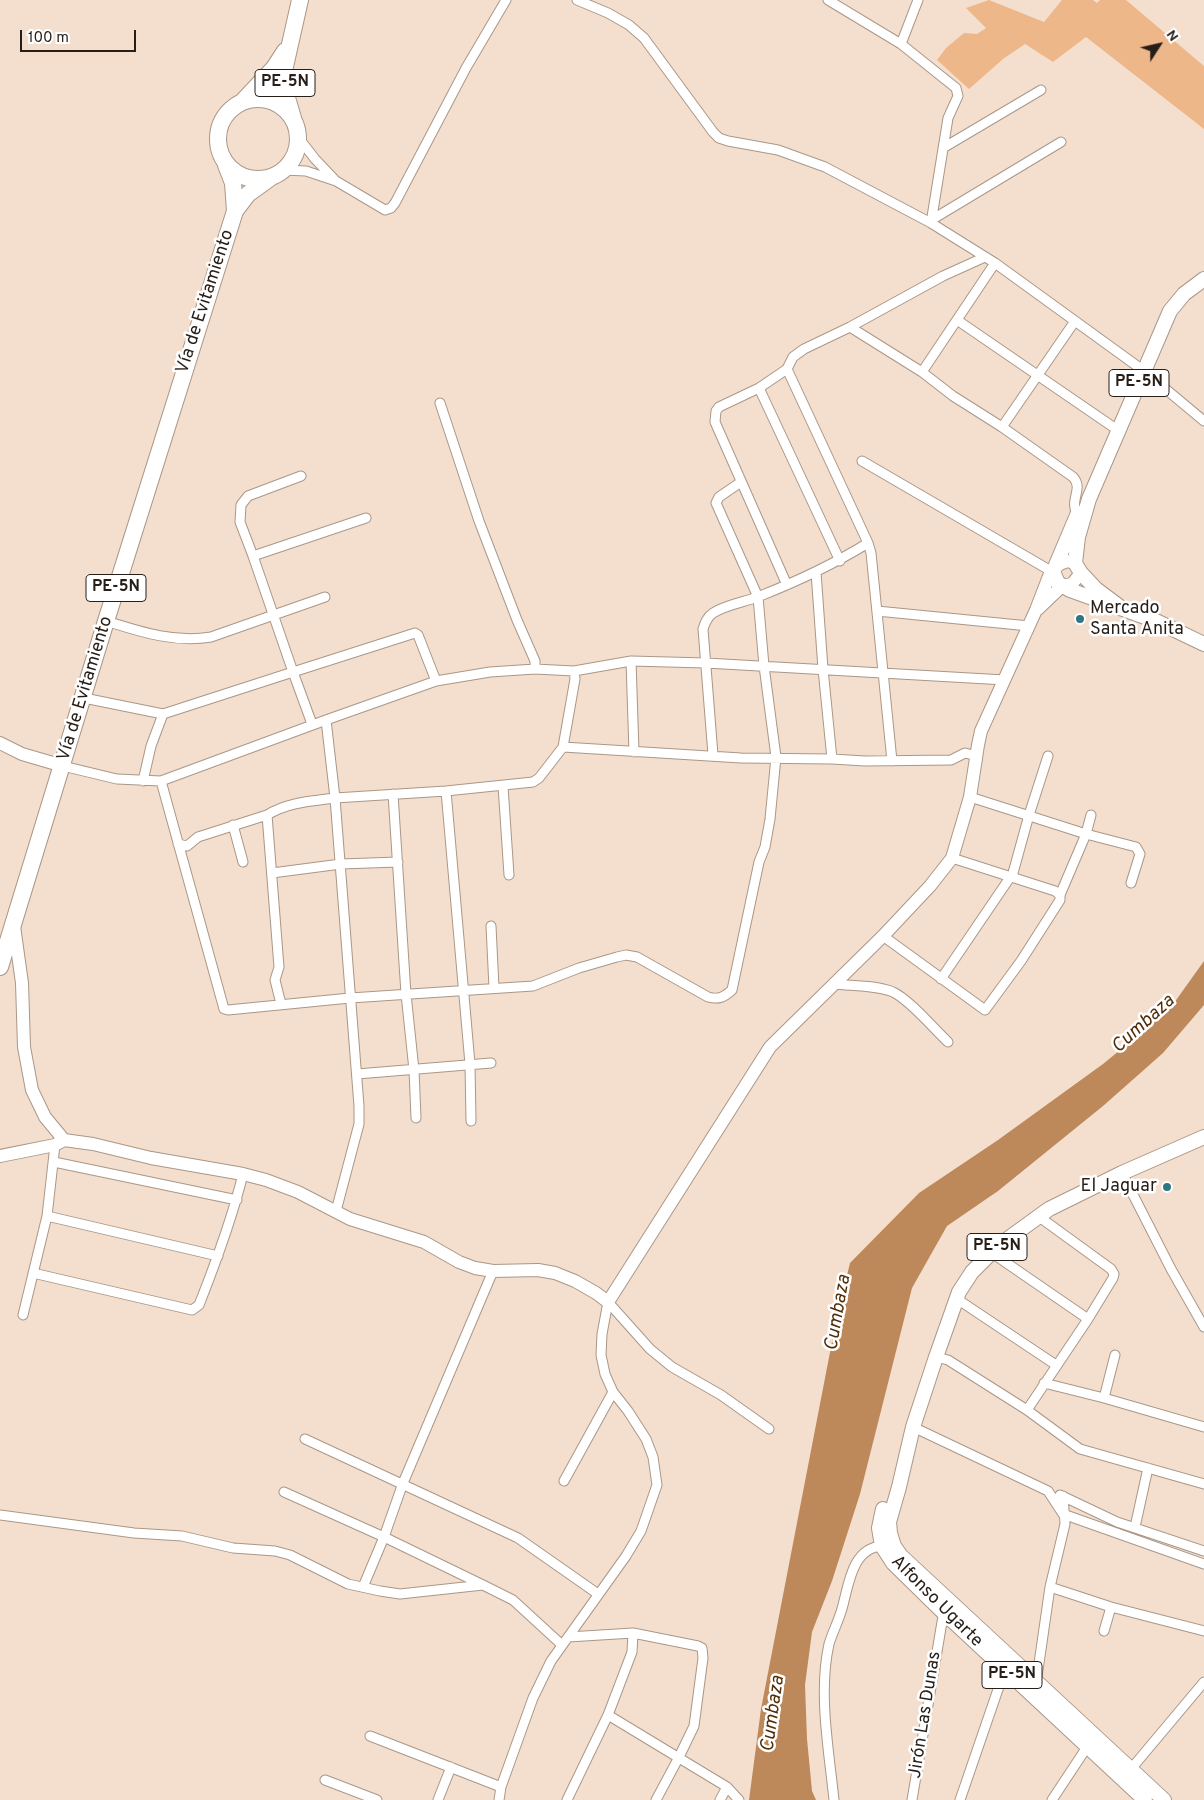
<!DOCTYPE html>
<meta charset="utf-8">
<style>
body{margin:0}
#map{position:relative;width:1204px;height:1800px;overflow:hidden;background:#f4dfcf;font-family:Overpass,sans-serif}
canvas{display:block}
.north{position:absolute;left:1134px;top:20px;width:50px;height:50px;-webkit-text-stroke:4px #fff;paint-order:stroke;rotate:55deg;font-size:14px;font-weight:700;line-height:20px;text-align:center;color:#261e18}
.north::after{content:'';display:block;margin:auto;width:18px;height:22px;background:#261e18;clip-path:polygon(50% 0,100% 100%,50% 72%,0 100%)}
.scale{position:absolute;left:20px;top:30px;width:116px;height:22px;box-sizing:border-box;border:2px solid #261e18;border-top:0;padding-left:6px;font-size:15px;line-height:18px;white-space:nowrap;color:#261e18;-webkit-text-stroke:4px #fff;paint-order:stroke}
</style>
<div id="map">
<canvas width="1204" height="1800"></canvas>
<div class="north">N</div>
<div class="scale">100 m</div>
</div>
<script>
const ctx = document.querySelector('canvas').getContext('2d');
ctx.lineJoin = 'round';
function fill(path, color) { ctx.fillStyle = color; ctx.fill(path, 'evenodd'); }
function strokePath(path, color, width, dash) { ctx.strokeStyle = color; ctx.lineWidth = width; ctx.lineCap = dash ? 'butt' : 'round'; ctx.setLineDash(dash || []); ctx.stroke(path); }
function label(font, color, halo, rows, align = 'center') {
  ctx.font = font + ' Overpass,sans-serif'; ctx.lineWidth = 5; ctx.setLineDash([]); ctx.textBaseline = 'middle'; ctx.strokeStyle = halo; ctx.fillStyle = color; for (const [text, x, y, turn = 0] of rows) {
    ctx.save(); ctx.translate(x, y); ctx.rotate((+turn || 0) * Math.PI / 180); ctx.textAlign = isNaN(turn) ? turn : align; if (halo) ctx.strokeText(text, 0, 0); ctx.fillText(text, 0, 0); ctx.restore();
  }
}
fill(new Path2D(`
 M 989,0 L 1044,22 L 1062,0 L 1093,0 L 1097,3 L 1100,0 L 1126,0 L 1204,66 L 1204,129 L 1086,37 L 1053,62 L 1025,44 L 1003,59 L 969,89 L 937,60 L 946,48 L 964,33 L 977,34 L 986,28 L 966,8 Z`), '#edb789');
fill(new Path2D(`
 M 1204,961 L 1204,1005 L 1163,1053 L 1103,1106 L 998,1191 L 947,1226 L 912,1288 L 860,1494 L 832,1581 L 812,1632 L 805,1685 L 807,1739 L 812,1791 L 816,1800 L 749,1800 L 761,1709 L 837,1316 L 850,1263 L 919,1193 L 998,1140 L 1103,1064 L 1169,1010 Z`), '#bd885a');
const street = new Path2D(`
 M 577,0 L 608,13 L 629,25 L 644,38 L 713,132 L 719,138 L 728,141 L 778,150 L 825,167 L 931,223 L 995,263 L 1144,371 L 1204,421
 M 828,0 L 901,44 L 956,88 L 958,96 L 948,118 L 931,223
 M 901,44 L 918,0
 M 298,137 L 315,159 L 334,179
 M 943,148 L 1041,90
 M 283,170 L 306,171 L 336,181 L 385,210 L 391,208 L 395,203 L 466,68 L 506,0
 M 933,219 L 1061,142
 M 957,320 L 1119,431
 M 850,327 L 922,372 L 953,396 L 1002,427 L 1073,477 C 1084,489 1069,499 1077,514
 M 787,369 L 868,543 L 871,553 L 892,761
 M 922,372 L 995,263
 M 759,388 L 840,561
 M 440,403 L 479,521 L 517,620 L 535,661 L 535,669
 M 1002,427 L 1075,321
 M 862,461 L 1051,571
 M 366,518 L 253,556 L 293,672 L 415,633 L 418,635 L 436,681
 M 253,556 L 240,522 L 241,505 L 248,496 L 301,476
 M 816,572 L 823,669 L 832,759
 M 787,585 L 715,422 L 716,411 L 719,407 L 759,388 L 787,369 L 793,357 L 804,349 L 850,327 L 943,276 L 985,257
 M 877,611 L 1029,626
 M 106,621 C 141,632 174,643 211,637 L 325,597
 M 631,661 L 634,752
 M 84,698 L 163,714 L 293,672 L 312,724
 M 326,720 L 436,681 L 490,672 L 535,669 L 574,671 L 631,661 L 706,663 L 1005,680
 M 563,747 L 575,679 L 574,671
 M 713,755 L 703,629 C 705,623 707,617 713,613 C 727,604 746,602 760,596 C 798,581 834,564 868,543
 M 63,766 L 117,779 L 161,781 L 326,720 L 335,798 L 446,791 L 533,782 L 539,778 L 563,747 L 741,758 L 832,759 L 865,761 L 951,760 L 965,753 L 973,755 L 977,760
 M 143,781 L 151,746 L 163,714
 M 161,781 L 224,1009 L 228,1010 L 350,998 L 533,986 L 579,968 L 617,957 L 626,955 L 637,957 L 708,997 C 719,1000 724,997 732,990 L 759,862 L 765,847 L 770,819 L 776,757 L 764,666 L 758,597 L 716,503 L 719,497 L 741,482
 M 503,786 L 509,875
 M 446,791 L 470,1064 L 471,1121
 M 393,794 L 406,994 L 414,1070 L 416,1118
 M 970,797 L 1086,834 L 1136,847 L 1140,854 L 1131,883
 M 267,815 L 279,967 L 275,980 L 281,1004
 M 233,825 L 243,862
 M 178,844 L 187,846 L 198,837 L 267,815 C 288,802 312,801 335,798 L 359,1106 L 359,1124 L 336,1211
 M 272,873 L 341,864 L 398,862
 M 1060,895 L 1086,834 L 1091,815
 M 491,926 L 494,988
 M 883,936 L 985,1010 L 1021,961 L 1060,900 L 1060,895 L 1055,891 L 952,858
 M 941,979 L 1013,873 L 1029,815 L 1048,756
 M 834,984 C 853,986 876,985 893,992 C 910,1000 934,1029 948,1042
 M 357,1074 L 491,1063
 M 54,1162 L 237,1200
 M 1122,1173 L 1171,1269 L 1204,1327
 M 47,1216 L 218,1256
 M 992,1253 L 1088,1319
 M 33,1273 L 192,1310 L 199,1305 C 216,1262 232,1219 243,1174
 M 957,1299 L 1056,1365
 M 608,1302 L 650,1349 L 672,1367 L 721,1395 L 769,1429
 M 23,1315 L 47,1216 L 55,1145
 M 936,1357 L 948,1360 L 1027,1410 L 1080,1449 L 1204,1484
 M 1044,1383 L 1104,1398 L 1204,1427
 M 1104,1398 L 1115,1355
 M 1027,1410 L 1088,1319 L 1113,1278 L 1114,1274 L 1111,1269 L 1038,1216
 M 913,1427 L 1048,1491 L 1063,1514 L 1204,1564
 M 305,1439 L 518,1538 L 598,1594
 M 564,1481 L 613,1392
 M 284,1492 L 384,1537 L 483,1585
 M 1060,1495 L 1117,1522 L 1204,1551
 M 0,1515 L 134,1533 L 182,1536 L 233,1548 L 275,1551 L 290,1555 L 348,1584 L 380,1591 L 400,1594 L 483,1585 L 513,1600 L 562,1645
 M 1135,1527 L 1148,1468
 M 363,1587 L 384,1537 L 403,1483 L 493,1271
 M 1050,1587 L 1111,1607 L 1204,1631
 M 1104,1631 L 1111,1607
 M 568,1637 L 633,1633 L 698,1646 L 702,1648 L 703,1658 L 694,1726 L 679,1757 L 656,1800
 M 1036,1684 L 1050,1587 L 1065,1524 L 1063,1496
 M 608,1715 L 727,1787 L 739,1800
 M 370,1736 L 501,1787
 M 1131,1769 L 1204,1682
 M 325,1780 L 377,1800
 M 438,1800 L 451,1767
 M 499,1800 L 501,1787 L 533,1698 L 551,1661 L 626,1556 L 641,1531 L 657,1485 L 653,1457 L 646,1439 L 628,1411 L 613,1392 L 605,1374 L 601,1355 L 602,1334 L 608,1302
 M 567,1800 L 608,1715 L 632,1652 L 633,1633
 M 720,1800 L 727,1787
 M 834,1800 C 829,1751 818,1693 829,1644 C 833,1631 840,1618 843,1605 C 849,1582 853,1548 882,1546
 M 912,1800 L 944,1610
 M 960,1800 L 1005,1669
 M 1052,1800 L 1087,1747`);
const secondary = new Path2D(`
 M 1038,609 L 1062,586 L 1072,584 L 1081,573
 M 0,743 L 22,754 L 63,766
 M 14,926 L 22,983 L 24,1047 L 32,1090 L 45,1117 L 64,1140
 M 0,1156 L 55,1145 L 64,1140 L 93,1144 L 151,1158 L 243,1174 L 266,1180 L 298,1192 L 350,1219 L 424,1242 L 459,1262 L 475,1268 L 493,1271 L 538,1270 L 555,1273 L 575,1281 L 596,1293 L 608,1302 L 770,1047 L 883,936 L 930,886 L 952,858 L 970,797 L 978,745 L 981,731 L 1036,610 L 1051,571 L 1060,564 L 1067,561 L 1075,563`);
const primary = new Path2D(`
 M 1078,513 L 1053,572 L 1058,583 L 1070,590 L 1156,621 L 1204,644
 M 1120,607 L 1096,589 L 1081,573 L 1075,563 L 1078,537 L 1089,499 L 1170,311 L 1184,294 L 1204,279
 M 883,1509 L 879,1528 L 882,1546 L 893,1563 L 943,1612 L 1145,1800
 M 1164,1800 L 901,1556 L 894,1546 L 890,1533 L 889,1522 L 899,1487 L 913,1427 L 936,1357 L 959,1292 L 972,1272 L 998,1246 L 1049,1209 L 1122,1173 L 1204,1137`);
const highway = new Path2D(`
 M218 139a40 40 0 1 1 80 0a40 40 0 1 1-80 0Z
 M 243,101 L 274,68 L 285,51
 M 293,118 L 285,91 L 284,71 L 300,0
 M 226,165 L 233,183 L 235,211
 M 0,967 L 106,621 L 235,211 L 248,194 L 273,176`);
strokePath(street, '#aa9787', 11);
strokePath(secondary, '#aa9787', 14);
strokePath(primary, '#aa9787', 16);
strokePath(highway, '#aa9787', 18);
strokePath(street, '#fff', 9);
strokePath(secondary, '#fff', 12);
strokePath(primary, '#fff', 14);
strokePath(highway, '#fff', 16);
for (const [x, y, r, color] of [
 [1080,619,5,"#2f7582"],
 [1167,1187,5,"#2f7582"]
]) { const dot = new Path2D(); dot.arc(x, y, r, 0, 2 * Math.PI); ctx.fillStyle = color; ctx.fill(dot); strokePath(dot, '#fff', 2); }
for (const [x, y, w] of [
 [285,83,60],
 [1139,383,60],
 [116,588,60],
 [997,1247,60],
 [1012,1675,60]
]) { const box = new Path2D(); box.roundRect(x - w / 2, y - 13.5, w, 27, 4); ctx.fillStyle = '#fff'; ctx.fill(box); strokePath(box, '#261e18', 1); }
label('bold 16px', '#261e18', null, [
 ["PE-5N",285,83],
 ["PE-5N",1139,383],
 ["PE-5N",116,588],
 ["PE-5N",997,1247],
 ["PE-5N",1012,1675]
]);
label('18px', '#261e18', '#fff', [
 ["Vía de Evitamiento",206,302,-72],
 ["Vía de Evitamiento",86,689,-73],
 ["Alfonso Ugarte",936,1602,45],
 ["Jirón Las Dunas",926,1715,-81]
]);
label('18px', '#261e18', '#fff', [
 ["Mercado",1090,609],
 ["Santa Anita",1090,630],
 ["El Jaguar",1157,1187,"right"]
], 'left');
label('italic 19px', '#522e08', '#fff', [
 ["Cumbaza",1144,1025,-42],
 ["Cumbaza",839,1313,-80],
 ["Cumbaza",774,1714,-82]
]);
</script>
